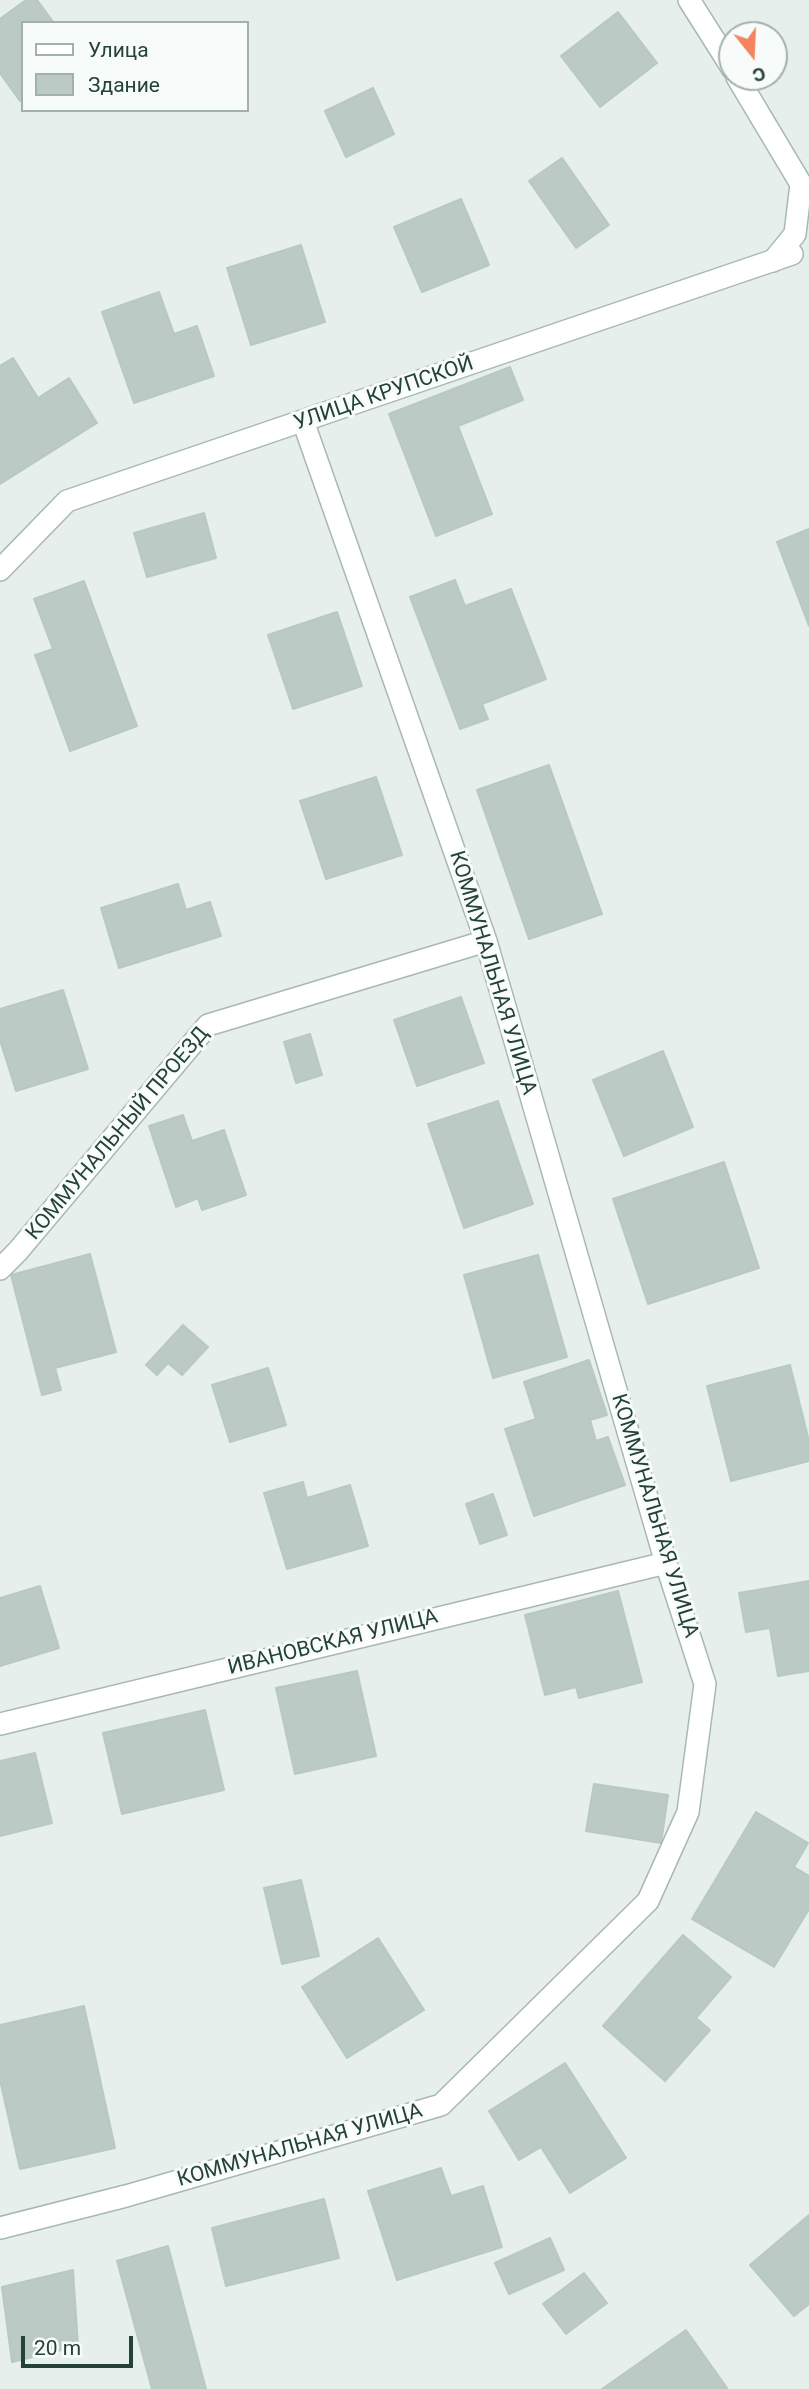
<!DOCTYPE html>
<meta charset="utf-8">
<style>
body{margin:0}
#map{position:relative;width:809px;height:2389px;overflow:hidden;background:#e6efeb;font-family:Roboto,sans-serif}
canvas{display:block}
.legend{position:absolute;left:21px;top:21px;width:228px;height:91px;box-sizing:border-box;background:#f7fbf9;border:2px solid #a3b1ad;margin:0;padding:9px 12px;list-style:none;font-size:21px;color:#24423a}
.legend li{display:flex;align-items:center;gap:14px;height:35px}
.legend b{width:35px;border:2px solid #a3b1ad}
.north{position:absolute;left:718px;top:21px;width:70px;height:70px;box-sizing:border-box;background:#f7fbf9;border:2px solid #a3b1ad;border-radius:50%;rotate:162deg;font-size:19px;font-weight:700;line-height:28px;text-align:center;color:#24423a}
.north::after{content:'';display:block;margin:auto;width:24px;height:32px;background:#f4845f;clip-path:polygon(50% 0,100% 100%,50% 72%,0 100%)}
.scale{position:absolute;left:21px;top:2336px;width:112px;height:32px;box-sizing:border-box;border:4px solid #24423a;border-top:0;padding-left:9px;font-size:21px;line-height:24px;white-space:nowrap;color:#24423a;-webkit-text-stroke:5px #f7fbf9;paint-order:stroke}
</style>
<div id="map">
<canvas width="809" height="2389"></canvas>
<ul class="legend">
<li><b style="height:9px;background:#fff"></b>Улица</li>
<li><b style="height:19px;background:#bbcac4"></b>Здание</li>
</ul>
<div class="north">С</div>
<div class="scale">20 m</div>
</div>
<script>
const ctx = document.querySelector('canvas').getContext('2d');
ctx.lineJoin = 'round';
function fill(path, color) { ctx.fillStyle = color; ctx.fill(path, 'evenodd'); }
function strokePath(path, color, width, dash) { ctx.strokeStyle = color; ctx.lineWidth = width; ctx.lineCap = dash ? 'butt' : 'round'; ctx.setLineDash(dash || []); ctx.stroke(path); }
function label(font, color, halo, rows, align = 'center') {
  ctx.font = font + ' Roboto,sans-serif'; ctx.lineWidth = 6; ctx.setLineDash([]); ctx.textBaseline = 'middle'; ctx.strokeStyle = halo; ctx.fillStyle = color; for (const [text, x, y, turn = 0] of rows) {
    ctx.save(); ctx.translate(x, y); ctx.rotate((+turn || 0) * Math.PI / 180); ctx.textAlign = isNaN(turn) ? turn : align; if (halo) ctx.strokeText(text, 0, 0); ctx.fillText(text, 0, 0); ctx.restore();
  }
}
const building = new Path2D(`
 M 26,0 L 37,0 L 54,23 L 23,23 L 23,100 L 20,101 L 0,73 L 0,19 Z
 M 618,12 L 657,63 L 600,107 L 561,56 Z
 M 373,88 L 394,134 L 346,157 L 325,111 Z
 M 562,158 L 609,225 L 576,248 L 529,181 Z
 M 461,199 L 489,265 L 422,292 L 394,227 Z
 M 301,245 L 325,322 L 251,345 L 227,268 Z
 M 159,292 L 174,334 L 197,326 L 214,376 L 134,403 L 102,312 Z
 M 13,358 L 38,398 L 69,378 L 97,423 L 0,484 L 0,366 Z
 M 510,367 L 523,400 L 458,426 L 492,514 L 436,536 L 389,414 Z
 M 204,513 L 216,558 L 147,577 L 134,533 Z
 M 809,529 L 809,626 L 777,542 Z
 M 455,580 L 465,606 L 511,589 L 546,679 L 482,704 L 488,719 L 460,729 L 410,597 Z
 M 84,581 L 137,726 L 70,751 L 35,655 L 53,649 L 34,599 Z
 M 337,612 L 362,686 L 293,709 L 268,635 Z
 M 549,765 L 602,914 L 529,939 L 477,790 Z
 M 376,777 L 402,855 L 326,879 L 300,801 Z
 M 178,884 L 186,910 L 210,902 L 221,936 L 119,968 L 101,908 Z
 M 63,990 L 88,1069 L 16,1091 L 0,1040 L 0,1009 Z
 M 461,997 L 484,1063 L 417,1086 L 394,1020 Z
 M 310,1034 L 322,1075 L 296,1083 L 284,1042 Z
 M 663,1051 L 693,1127 L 624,1156 L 593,1080 Z
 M 498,1101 L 533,1204 L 464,1228 L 428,1124 Z
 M 183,1115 L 192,1141 L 224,1130 L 246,1195 L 202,1210 L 198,1198 L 176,1207 L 149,1126 Z
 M 724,1162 L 759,1268 L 648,1304 L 613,1199 Z
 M 90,1254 L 116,1352 L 55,1368 L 61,1390 L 42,1395 L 11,1275 Z
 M 538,1255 L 567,1357 L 493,1378 L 464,1275 Z
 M 183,1325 L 208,1347 L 182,1375 L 168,1363 L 157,1375 L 146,1365 Z
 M 589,1360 L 607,1415 L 590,1420 L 596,1441 L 608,1437 L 625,1485 L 534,1516 L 505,1429 L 536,1419 L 524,1382 Z
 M 790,1365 L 809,1441 L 809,1461 L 731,1481 L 707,1386 Z
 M 268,1368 L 286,1425 L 230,1442 L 212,1385 Z
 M 303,1482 L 307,1498 L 350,1485 L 368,1546 L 287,1569 L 264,1493 Z
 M 493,1494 L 507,1535 L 480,1544 L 466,1504 Z
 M 809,1581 L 809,1671 L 778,1676 L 770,1628 L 746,1632 L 739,1593 Z
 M 40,1586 L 59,1648 L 0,1666 L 0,1598 Z
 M 618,1591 L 642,1682 L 579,1698 L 576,1687 L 545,1695 L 525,1615 Z
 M 357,1671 L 376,1756 L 295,1774 L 276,1688 Z
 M 205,1710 L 224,1790 L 122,1814 L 103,1733 Z
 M 35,1753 L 52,1823 L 0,1836 L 0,1761 Z
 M 594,1784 L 668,1795 L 661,1843 L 586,1831 Z
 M 756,1812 L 808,1843 L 794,1867 L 809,1876 L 809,1909 L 774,1967 L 692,1919 Z
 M 301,1880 L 319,1956 L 282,1964 L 264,1888 Z
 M 683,1935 L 731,1977 L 696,2018 L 710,2030 L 665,2081 L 603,2026 Z
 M 378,1938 L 424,2010 L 347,2058 L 302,1987 Z
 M 84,2006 L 115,2148 L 20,2169 L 0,2080 L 0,2025 Z
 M 565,2063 L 626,2158 L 570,2193 L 541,2147 L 519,2160 L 489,2111 Z
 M 441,2168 L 451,2196 L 483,2186 L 502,2247 L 397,2280 L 368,2191 Z
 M 324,2199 L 339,2258 L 226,2286 L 212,2228 Z
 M 809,2215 L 809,2304 L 794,2316 L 750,2265 Z
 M 550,2238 L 564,2270 L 509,2294 L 495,2263 Z
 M 168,2246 L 206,2389 L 152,2389 L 117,2261 Z
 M 73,2270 L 78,2346 L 12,2362 L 2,2287 Z
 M 584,2273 L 607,2303 L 566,2334 L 543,2304 Z
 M 686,2330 L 727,2388 L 602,2389 Z`);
fill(building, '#bbcac4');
strokePath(building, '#b8c9c2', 2);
const lane = new Path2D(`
 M 689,0 L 732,68
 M 737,77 L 801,184 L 795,234 L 773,261`);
const street = new Path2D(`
 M 0,570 L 67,501 L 792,254
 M 0,1269 L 18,1251 L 208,1025 L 486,941
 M 0,1724 L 666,1563
 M 0,2228 L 126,2196 L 441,2105 L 648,1901 L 688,1812 L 705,1684 L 666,1563 L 486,941 L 303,421`);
strokePath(lane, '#a8b8b2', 24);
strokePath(street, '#a8b8b2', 24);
strokePath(lane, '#fff', 21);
strokePath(street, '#fff', 21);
label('21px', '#24423a', '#f7fbf9', [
 ["УЛИЦА КРУПСКОЙ",384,394,-19],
 ["КОММУНАЛЬНАЯ УЛИЦА",492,973,73],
 ["КОММУНАЛЬНЫЙ ПРОЕЗД",118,1134,-50],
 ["КОММУНАЛЬНАЯ УЛИЦА",654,1516,73],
 ["ИВАНОВСКАЯ УЛИЦА",333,1643,-14],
 ["КОММУНАЛЬНАЯ УЛИЦА",300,2146,-16]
]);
</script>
